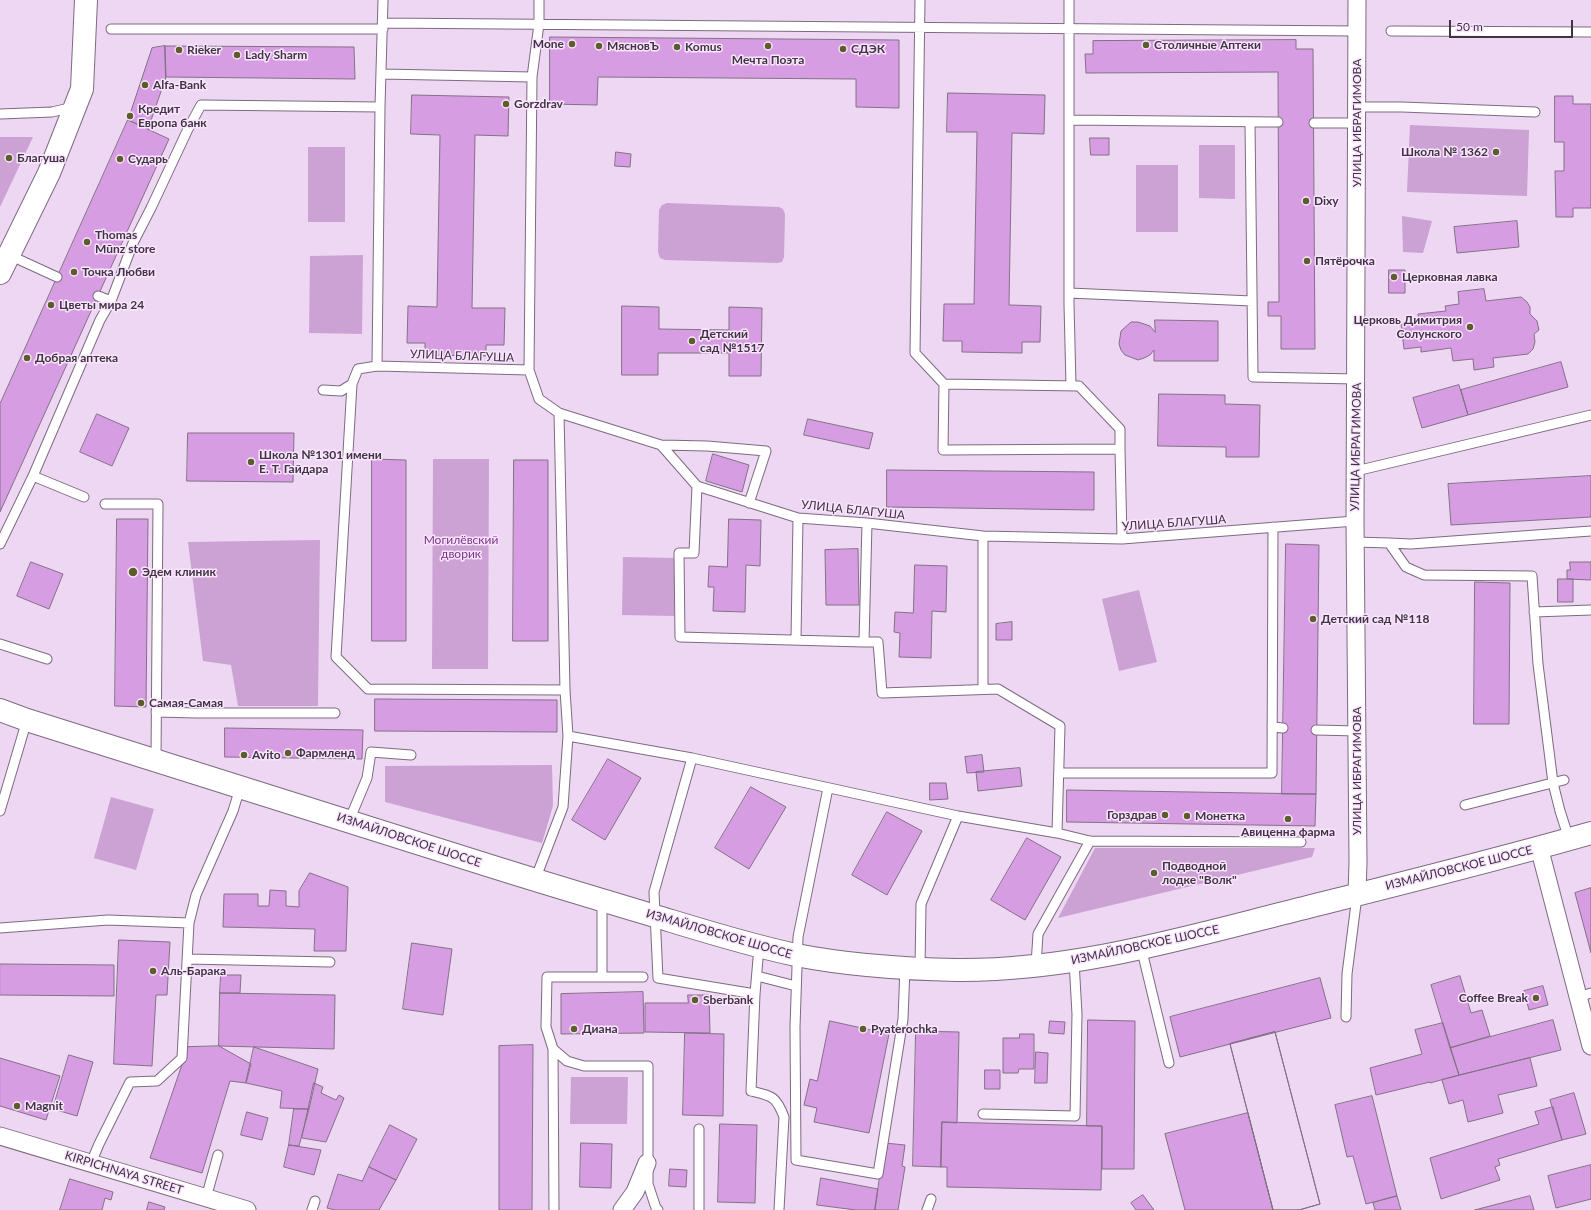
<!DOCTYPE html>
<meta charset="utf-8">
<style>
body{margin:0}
#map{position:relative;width:1591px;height:1210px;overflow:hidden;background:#edd7f2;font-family:Lato,sans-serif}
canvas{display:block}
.scale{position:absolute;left:1449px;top:20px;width:124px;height:18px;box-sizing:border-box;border:2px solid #3e3540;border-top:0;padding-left:5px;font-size:12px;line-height:14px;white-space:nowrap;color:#3e3540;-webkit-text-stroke:3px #fbe4ff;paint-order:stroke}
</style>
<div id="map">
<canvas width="1591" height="1210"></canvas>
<div class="scale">50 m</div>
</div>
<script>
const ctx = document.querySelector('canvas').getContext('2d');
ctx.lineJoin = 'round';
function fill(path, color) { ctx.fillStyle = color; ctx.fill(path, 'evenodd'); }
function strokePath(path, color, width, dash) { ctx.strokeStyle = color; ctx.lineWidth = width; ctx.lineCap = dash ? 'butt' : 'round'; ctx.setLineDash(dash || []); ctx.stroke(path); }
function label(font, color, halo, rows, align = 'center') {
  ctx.font = font + ' Lato,sans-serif'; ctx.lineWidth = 3; ctx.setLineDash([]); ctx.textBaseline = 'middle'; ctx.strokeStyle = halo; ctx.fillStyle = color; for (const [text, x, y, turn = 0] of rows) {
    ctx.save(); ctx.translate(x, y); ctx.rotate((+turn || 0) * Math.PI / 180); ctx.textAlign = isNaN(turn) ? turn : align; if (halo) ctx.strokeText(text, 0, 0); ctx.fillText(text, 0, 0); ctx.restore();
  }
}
fill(new Path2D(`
 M 1410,125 L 1529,130 L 1527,196 L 1407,192 Z
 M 0,137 L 33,137 L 0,207 Z
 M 1199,145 L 1235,145 L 1235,199 L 1199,198 Z
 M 308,147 L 345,147 L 345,222 L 308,222 Z
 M 1136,165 L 1178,165 L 1178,232 L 1136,232 Z
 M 667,203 L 779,207 L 783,209 L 785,214 L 784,257 L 782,262 L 777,263 L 665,260 L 660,258 L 658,252 L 659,210 L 662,205 Z
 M 1402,216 L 1432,221 L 1423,253 L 1403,252 Z
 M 363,255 L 362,334 L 309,333 L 310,256 Z
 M 433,459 L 489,459 L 488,669 L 432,669 Z
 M 320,540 L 318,706 L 238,706 L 231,665 L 203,661 L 188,542 Z
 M 623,557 L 675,558 L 674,616 L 622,615 Z
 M 1139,590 L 1157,662 L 1119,671 L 1102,599 Z
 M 552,765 L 553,806 L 542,843 L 385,802 L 385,766 Z
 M 111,797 L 154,809 L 136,870 L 94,858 Z
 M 1095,848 L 1315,848 L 1312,857 L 1058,918 Z
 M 571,1077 L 628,1077 L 627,1124 L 570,1124 Z`), '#cba2d3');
const building = new Path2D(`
 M 550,37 L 899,40 L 899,108 L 856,107 L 856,79 L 598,77 L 597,105 L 550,104 Z
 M 1296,40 L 1296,49 L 1313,49 L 1315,349 L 1281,349 L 1281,316 L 1268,316 L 1268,302 L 1279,302 L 1278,72 L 1086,73 L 1085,54 L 1093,54 L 1093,41 Z
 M 165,46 L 354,47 L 355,79 L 166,77 Z
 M 165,46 L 166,77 L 148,129 L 128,120 L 152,48 Z
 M 948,93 L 1045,95 L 1044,134 L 1012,133 L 1009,305 L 1041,306 L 1040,342 L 1022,342 L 1022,353 L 962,352 L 962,341 L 943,341 L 944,304 L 974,304 L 977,132 L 947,132 Z
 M 412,95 L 509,97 L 508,136 L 475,135 L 472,308 L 505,308 L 504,345 L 486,345 L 486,356 L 425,355 L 425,343 L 407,343 L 408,306 L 437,307 L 440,135 L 411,134 Z
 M 1555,96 L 1573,96 L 1573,104 L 1591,104 L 1591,208 L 1573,208 L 1573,217 L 1556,217 L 1555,171 L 1564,171 L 1564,142 L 1555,142 Z
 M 128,120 L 169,139 L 0,512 L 0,404 Z
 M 1090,138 L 1109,138 L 1109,155 L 1091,155 Z
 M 616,152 L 631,154 L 630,167 L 615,166 Z
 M 1517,221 L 1519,247 L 1457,253 L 1454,227 Z
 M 1389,270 L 1405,270 L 1405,293 L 1389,293 Z
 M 1484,289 L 1486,301 L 1521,297 L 1527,302 L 1530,307 L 1530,314 L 1537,321 L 1539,330 L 1534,334 L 1535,342 L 1533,349 L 1528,354 L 1493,358 L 1494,367 L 1474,370 L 1473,359 L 1453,361 L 1451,348 L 1421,352 L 1421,347 L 1404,349 L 1401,324 L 1419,322 L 1418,314 L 1446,311 L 1445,306 L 1459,304 L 1458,292 Z
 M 622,306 L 659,307 L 659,329 L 729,330 L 729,307 L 762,308 L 761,376 L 729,376 L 729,353 L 658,353 L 658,375 L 622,375 Z
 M 1155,320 L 1218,321 L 1218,361 L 1154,361 L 1154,350 L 1150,355 L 1144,358 L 1138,360 L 1125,355 L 1121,350 L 1119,344 L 1121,331 L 1131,322 L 1138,322 L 1150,326 L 1155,332 Z
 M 1561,362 L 1568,387 L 1468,415 L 1461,390 Z
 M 1459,385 L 1468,415 L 1422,428 L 1413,398 Z
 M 1159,394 L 1225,395 L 1225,404 L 1260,405 L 1259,457 L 1226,457 L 1226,447 L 1158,446 Z
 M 97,414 L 129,428 L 112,466 L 80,452 Z
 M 808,419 L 873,433 L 869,449 L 804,435 Z
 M 188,433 L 294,433 L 293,482 L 187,481 Z
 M 713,454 L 749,465 L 742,492 L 706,481 Z
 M 372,459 L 406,460 L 406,641 L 372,641 Z
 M 514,460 L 548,460 L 548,641 L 513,641 Z
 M 887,470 L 1094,472 L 1094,510 L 887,507 Z
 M 1591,476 L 1591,517 L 1451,525 L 1448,484 Z
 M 117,519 L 148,519 L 146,707 L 115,706 Z
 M 729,519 L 761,520 L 760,566 L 746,565 L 745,612 L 713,611 L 714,587 L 708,587 L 709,566 L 727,567 Z
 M 1286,544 L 1319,545 L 1316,794 L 1282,794 Z
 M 858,549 L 859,605 L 826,605 L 825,550 Z
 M 31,562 L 63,574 L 49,609 L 17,596 Z
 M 1570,562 L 1591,562 L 1591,580 L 1567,579 L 1567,570 L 1570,570 Z
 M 915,565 L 947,566 L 946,612 L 932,611 L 931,658 L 899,657 L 900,633 L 894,632 L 895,612 L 913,613 Z
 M 1558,579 L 1573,579 L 1573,602 L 1558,602 Z
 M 1475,582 L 1510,583 L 1509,724 L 1474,724 Z
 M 1012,622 L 1012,640 L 996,640 L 996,624 Z
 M 375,699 L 557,700 L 557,732 L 375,731 Z
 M 225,728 L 363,730 L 362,759 L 225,757 Z
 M 982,755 L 984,772 L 967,773 L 965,757 Z
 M 608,759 L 641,778 L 605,840 L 572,820 Z
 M 1020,768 L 1022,786 L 978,791 L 976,772 Z
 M 930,783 L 946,783 L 948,799 L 930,800 Z
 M 751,787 L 786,807 L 749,869 L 715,848 Z
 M 1067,790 L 1316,794 L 1315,826 L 1067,822 Z
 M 887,812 L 922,831 L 887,895 L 852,875 Z
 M 1027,838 L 1061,857 L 1025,920 L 991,900 Z
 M 310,873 L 348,887 L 346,951 L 314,951 L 315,929 L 223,927 L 224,894 L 258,894 L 258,906 L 269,906 L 270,890 L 286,891 L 286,906 L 299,907 L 299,891 Z
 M 1591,888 L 1591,953 L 1575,893 Z
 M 119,940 L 170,942 L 167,995 L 156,995 L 152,1066 L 114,1064 Z
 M 412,943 L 452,949 L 443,1015 L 403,1009 Z
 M 0,964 L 114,965 L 114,996 L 0,995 Z
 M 221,975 L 241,975 L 240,993 L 220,993 Z
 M 1460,976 L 1471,1013 L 1482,1010 L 1490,1036 L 1450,1048 L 1431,985 Z
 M 1320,978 L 1331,1018 L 1180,1057 L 1170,1017 Z
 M 1543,986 L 1548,1005 L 1529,1010 L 1524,991 Z
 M 643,992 L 644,1033 L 561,1034 L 561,994 Z
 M 220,993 L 335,995 L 334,1049 L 219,1046 Z
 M 688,995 L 709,995 L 710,1033 L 645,1032 L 645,1003 L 688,1003 Z
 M 1088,1020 L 1135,1021 L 1134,1169 L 1102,1169 L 1102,1126 L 1087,1126 Z
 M 1553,1020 L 1561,1050 L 1459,1075 L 1450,1048 Z
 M 830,1021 L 889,1034 L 869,1133 L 814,1122 L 817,1108 L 804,1105 L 810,1079 L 817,1081 Z
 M 1050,1021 L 1065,1022 L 1064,1034 L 1049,1033 Z
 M 1443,1023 L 1459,1075 L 1430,1083 L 1430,1082 L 1376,1095 L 1370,1068 L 1422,1054 L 1415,1030 Z
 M 916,1031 L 959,1032 L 957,1123 L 942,1122 L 941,1167 L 913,1166 Z
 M 1275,1032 L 1320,1204 L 1299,1210 L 1273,1210 L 1230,1044 Z
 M 1275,1032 L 1320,1204 L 1299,1210 L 1273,1210 L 1230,1044 Z
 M 685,1033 L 724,1034 L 723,1116 L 683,1115 Z
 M 1020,1034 L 1034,1034 L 1034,1069 L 1019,1069 L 1018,1073 L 1003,1073 L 1003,1038 L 1019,1038 Z
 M 533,1045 L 532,1210 L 499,1210 L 499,1046 Z
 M 219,1046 L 251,1064 L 246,1083 L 230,1081 L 202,1173 L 150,1158 L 188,1047 Z
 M 254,1047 L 318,1069 L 309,1109 L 280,1108 L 282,1091 L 246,1083 Z
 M 1036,1052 L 1048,1053 L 1047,1083 L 1035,1083 Z
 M 69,1055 L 93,1062 L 77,1116 L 53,1109 Z
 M 0,1058 L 60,1076 L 46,1120 L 0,1106 Z
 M 1530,1058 L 1537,1086 L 1498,1095 L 1503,1113 L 1468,1122 L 1463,1100 L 1449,1104 L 1442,1080 Z
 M 985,1070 L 1000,1070 L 1000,1089 L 985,1089 Z
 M 314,1083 L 323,1087 L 321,1093 L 336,1100 L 339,1095 L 344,1098 L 326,1142 L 302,1138 Z
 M 1574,1093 L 1586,1134 L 1562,1140 L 1550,1100 Z
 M 1372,1096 L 1397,1196 L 1366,1204 L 1353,1156 L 1347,1157 L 1335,1105 Z
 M 1553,1107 L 1562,1140 L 1498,1159 L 1500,1165 L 1495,1167 L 1500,1180 L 1441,1199 L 1430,1158 L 1539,1124 L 1535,1112 Z
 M 294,1109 L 309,1109 L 299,1146 L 289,1145 Z
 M 247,1112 L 268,1118 L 262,1140 L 241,1135 Z
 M 1248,1113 L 1273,1210 L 1185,1210 L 1165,1134 Z
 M 942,1122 L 1102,1126 L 1101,1190 L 947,1187 L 947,1167 L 941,1167 Z
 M 720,1124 L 757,1125 L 755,1203 L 718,1202 Z
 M 390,1125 L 417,1139 L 396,1180 L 369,1167 Z
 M 581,1143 L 612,1144 L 611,1188 L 580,1187 Z
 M 885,1143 L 905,1145 L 902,1166 L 905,1167 L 898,1210 L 875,1210 Z
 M 289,1145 L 321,1150 L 314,1175 L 284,1167 Z
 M 1591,1165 L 1591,1199 L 1556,1208 L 1548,1176 Z
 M 369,1167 L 396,1180 L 379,1210 L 335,1210 L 327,1208 L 338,1174 L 362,1181 Z
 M 670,1169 L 687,1170 L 686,1187 L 669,1186 Z
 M 821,1178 L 878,1189 L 875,1210 L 856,1210 L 817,1205 Z
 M 70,1179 L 113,1192 L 111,1200 L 105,1198 L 102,1210 L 60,1210 Z
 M 1143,1195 L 1154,1210 L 1136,1210 L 1131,1203 Z
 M 1397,1196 L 1401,1210 L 1375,1210 L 1373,1203 Z
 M 1530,1196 L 1534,1210 L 1475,1210 Z
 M 149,1202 L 165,1207 L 164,1210 L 147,1210 Z`);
fill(building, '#d79de2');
strokePath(building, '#847087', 1);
const lane = new Path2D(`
 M 920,0 L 915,353 L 944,384 L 1079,386 L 1120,429 L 1120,449
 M 1069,0 L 1069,304 L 1071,386
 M 383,23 L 1357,31
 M 111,29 L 383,29
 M 1391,31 L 1591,32
 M 382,74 L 532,77
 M 1358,107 L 1402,107 L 1535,112
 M 0,114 L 52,112 L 74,107
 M 1070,120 L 1278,122
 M 1250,122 L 1253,377 L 1357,379
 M 1314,123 L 1358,123
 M 9,255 L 57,277
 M 1069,293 L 1252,301
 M 98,296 L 111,301
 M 377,366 L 380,107
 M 529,370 L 532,77 L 539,24 L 539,0
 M 944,384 L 943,450 L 1120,449 L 1122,539
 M 323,390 L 341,391 L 352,384
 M 661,445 L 707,446 L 766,451 L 749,503
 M 1356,471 L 1591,415
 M 33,476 L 84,497
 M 697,486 L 694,553 L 679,553 L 680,637 L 864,642 L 867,523
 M 105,504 L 158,504 L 156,760
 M 983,536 L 983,689
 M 1355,542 L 1389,543 L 1406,567 L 1424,575 L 1532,576 L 1538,664 L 1553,783 L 1560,811 L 1569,839
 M 1389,543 L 1411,544 L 1591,531
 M 0,544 L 33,476 L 100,320 L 111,301 L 133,243 L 151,208 L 188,129 L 201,105 L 380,107 L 383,0
 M 1534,612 L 1591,610
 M 796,639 L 798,518
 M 864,642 L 878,642 L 882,693 L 998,689 L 1060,726 L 1057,833
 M 0,644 L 47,659
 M 565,690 L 368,689 L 336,657 L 352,384 L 358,369 L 377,366 L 529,370 L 539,399 L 559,413 L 661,445 L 697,486 L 798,518 L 867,523 L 983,536 L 1122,539 L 1355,521
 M 156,712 L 196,713 L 335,713
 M 1272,727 L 1283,728
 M 1316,730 L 1357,731
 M 568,736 L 692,758 L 958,816 L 1057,833 L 1090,841 L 1301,842
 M 692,758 L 654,892 L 658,978 L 755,994
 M 1059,773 L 1272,773 L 1273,527
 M 828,788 L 798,937 L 795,1027 L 796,1160 L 878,1174 L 903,1019 L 905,968
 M 1465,805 L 1564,780
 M 0,811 L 27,720
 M 349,821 L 367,778 L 371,752 L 411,755
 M 535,880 L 563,807 L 568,736 L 565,690 L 559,413
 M 602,900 L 602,977 L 643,977
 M 0,928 L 108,920 L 189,923
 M 759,947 L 755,994 L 751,1091 C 772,1096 776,1096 784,1117 L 779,1210
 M 1141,947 L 1169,1063
 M 187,959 L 330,962
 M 1036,965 L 1038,934 L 1090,841
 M 920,968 L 921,904 L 958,816
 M 757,976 L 796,986
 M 602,977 L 547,977 L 546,1027 L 553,1049 L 567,1061 L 584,1066 L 648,1066 L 648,1184 L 656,1208 L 658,1210
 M 1578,997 L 1591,993
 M 1346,1017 L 1347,974 L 1357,896
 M 553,1049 L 554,1210
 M 983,1114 L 1075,1116 L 1077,1014 L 1074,961
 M 699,1129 L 699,1210
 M 91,1163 L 99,1144 L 130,1082 L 157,1081 L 182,1058 L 189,923 L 196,895 L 233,811 L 240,788
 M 206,1198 L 218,1155
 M 312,1210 L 315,1201
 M 927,1210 L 931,1199`);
const street = new Path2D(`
 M 1539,847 L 1591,1046
 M 1357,894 L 1358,862 L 1355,521 L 1357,0
 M 0,1136 L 247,1210
 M 622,1210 L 635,1192 L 647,1163`);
const secondary = new Path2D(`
 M 0,273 L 49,173 L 82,89 L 86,0
 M 0,710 L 27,720 C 179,768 332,816 484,864 C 541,882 598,899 655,916 C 701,930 748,945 796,955 C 847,965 904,969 957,970 C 1069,971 1177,940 1284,913 C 1387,887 1489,862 1591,833`);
strokePath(lane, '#7e6a81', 11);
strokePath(street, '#7e6a81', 19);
strokePath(secondary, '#7e6a81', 24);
strokePath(lane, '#fff', 9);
strokePath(street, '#fff', 17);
strokePath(secondary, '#fff', 22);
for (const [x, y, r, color] of [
 [572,44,4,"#5b5d2a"],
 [1146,45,4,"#5b5d2a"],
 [599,46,4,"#5b5d2a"],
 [768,46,4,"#5b5d2a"],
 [677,47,4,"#5b5d2a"],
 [843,49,4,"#5b5d2a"],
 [179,50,4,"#5b5d2a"],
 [237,55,4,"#5b5d2a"],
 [145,85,4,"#5b5d2a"],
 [506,104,4,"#5b5d2a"],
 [130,116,4,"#5b5d2a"],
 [1496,152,4,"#5b5d2a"],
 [9,158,4,"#5b5d2a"],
 [120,159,4,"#5b5d2a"],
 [1306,201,4,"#5b5d2a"],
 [87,242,4,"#5b5d2a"],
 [1307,261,4,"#5b5d2a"],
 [74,272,4,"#5b5d2a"],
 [1394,277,4,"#5b5d2a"],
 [51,305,4,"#5b5d2a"],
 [1470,327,4,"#5b5d2a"],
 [692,341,4,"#5b5d2a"],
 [27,358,4,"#5b5d2a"],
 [251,462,4,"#5b5d2a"],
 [133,572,5,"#5b5d2a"],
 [1313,619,4,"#5b5d2a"],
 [141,703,4,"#5b5d2a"],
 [288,753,4,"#5b5d2a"],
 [244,755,4,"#5b5d2a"],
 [1165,815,4,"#5b5d2a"],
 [1187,816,4,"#5b5d2a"],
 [1288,819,4,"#5b5d2a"],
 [1154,873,4,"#5b5d2a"],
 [153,971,4,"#5b5d2a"],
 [1536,998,4,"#5b5d2a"],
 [695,1000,4,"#5b5d2a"],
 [574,1029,4,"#5b5d2a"],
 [863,1029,4,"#5b5d2a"],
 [17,1106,4,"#5b5d2a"]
]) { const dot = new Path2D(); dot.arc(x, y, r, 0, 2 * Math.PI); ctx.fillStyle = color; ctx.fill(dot); strokePath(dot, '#fbe4ff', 1.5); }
label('bold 12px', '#3e3540', '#fbe4ff', [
 ["Mone",564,44,"right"],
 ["Столичные Аптеки",1154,45],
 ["МясновЪ",607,46],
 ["Komus",685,47],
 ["СДЭК",851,49],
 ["Rieker",187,50],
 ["Lady Sharm",245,55],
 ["Мечта Поэта",768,60,"center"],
 ["Alfa-Bank",153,85],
 ["Gorzdrav",514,104],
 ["Кредит",138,109],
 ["Европа банк",138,123],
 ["Школа № 1362",1488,152,"right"],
 ["Благуша",17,158],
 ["Сударь",128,159],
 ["Dixy",1314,201],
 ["Thomas",95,235],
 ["Mūnz store",95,249],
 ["Пятёрочка",1315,261],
 ["Точка Любви",82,272],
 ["Церковная лавка",1402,277],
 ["Цветы мира 24",59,305],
 ["Церковь Димитрия",1462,320,"right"],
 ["Солунского",1462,334,"right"],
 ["Детский",700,334],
 ["сад №1517",700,348],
 ["Добрая аптека",35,358],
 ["Школа №1301 имени",259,455],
 ["Е. Т. Гайдара",259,469],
 ["Эдем клиник",142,572],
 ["Детский сад №118",1321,619],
 ["Самая-Самая",149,703],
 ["Фармленд",296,753],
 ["Avito",252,755],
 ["Горздрав",1157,815,"right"],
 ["Монетка",1195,816],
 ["Авиценна фарма",1288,832,"center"],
 ["Подводной",1162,866],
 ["лодке \"Волк\"",1162,880],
 ["Аль-Барака",161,971],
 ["Coffee Break",1528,998,"right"],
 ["Sberbank",703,1000],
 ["Диана",582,1029],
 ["Pyaterochka",871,1029],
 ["Magnit",25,1106]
], 'left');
label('12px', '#3e3540', '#fbe4ff', [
 ["УЛИЦА ИБРАГИМОВА",1357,123,-90],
 ["УЛИЦА БЛАГУША",462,356,2],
 ["УЛИЦА ИБРАГИМОВА",1356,447,-89],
 ["УЛИЦА БЛАГУША",853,510,6],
 ["УЛИЦА БЛАГУША",1174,523,-4],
 ["УЛИЦА ИБРАГИМОВА",1357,771,-90],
 ["ИЗМАЙЛОВСКОЕ ШОССЕ",409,840,18],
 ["ИЗМАЙЛОВСКОЕ ШОССЕ",1459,868,-14],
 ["ИЗМАЙЛОВСКОЕ ШОССЕ",719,934,16],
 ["ИЗМАЙЛОВСКОЕ ШОССЕ",1145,945,-12],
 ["KIRPICHNAYA STREET",124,1173,17]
]);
label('12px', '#783485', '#fbe4ff', [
 ["Могилёвский",461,540],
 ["дворик",461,554]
]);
</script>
